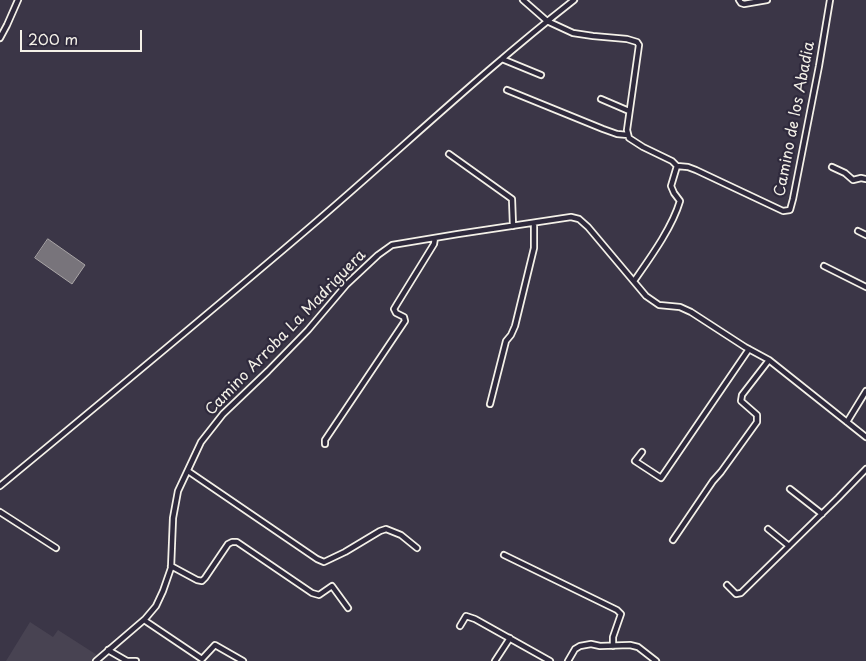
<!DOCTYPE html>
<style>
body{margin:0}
#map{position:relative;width:866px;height:661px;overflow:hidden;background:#3b3647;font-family:"Playpen Sans",sans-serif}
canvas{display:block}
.scale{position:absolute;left:20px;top:30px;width:122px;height:22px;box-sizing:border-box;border:2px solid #f4f1e8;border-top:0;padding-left:6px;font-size:15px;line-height:18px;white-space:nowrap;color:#f4f1e8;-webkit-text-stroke:4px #2f2a3d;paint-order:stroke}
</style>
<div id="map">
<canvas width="866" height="661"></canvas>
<div class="scale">200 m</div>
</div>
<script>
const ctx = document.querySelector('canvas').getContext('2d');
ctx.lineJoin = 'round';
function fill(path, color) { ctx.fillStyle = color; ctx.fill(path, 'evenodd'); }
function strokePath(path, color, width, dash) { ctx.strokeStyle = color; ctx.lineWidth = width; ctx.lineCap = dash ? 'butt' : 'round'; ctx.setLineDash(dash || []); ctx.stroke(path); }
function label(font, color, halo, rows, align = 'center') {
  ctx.font = font + ' "Playpen Sans",sans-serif'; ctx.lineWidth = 4.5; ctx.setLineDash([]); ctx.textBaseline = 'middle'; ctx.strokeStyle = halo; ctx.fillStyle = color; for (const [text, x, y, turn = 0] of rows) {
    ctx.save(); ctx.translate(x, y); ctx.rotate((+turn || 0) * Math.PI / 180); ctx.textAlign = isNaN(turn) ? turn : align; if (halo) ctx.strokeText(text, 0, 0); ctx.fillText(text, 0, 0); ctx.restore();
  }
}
fill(new Path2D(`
 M 30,622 L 53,637 L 58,630 L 97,655 L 91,661 L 6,661 Z`), '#484352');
const water = new Path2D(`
 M 48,239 L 85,265 L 72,284 L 35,258 Z`);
fill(water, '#78747b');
strokePath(water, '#aaa6a7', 1);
const minor = new Path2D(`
 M 523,0 L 547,21 L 573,33 L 593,36 L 627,39 L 637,42 L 639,45 L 627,130 L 629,138 L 643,147 L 672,161 L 677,166 L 688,167 L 696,170 L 783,211 L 790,210 L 793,199 L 819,66 L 830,0
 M 739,0 L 741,3 L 744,4 L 767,0
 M 0,38 L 7,25 L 18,0
 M 502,59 L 541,75
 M 507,90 L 603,129 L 617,134 L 628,135
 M 601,99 L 629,111
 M 449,154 L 512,199 L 513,226
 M 832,167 L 845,173 L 853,180 L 861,178 L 866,179
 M 858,231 L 866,235
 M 824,266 L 866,287
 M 634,281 C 650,258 672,228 680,201 L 674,193 L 671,186 L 677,166
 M 490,404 L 506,341 L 511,335 L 515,326 L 534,248 L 534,223
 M 847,422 L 866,391
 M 325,444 L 325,440 L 405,321 L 404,317 L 396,313 L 394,309 L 397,304 L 434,244 L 435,238
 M 642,452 L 635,461 L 661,478 L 749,349
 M 188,471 L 317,559 L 324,562 L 345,552 L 380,531 L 386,529 L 401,535 L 417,548
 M 0,486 C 104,400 208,314 310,227 C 399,151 483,71 574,0
 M 790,489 L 822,514
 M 0,512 L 56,548
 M 768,529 L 789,546
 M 673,540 L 713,481 L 721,472 L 757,422 L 757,415 L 741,401 L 742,395 L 769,360
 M 504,555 L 617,610 L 621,614 L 613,637 L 613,646
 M 171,566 L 197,580 L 202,581 L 205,578 L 228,544 L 232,542 L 237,542 L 312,593 L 319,595 L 332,586 L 348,608
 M 727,585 L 736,594 L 741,593 L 838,498 L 866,469
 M 144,620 L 202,659 L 215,645 L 243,661
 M 460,626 L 466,616 L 475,619 L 550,661
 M 108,650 L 127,661
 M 96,661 L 145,619 L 156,606 L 163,591 L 171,568 L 173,518 L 178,491 L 201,442 L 223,414 L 268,371 L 308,330 L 347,284 L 378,255 L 392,245 L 458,234 L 571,217 L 579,219 L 588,227 L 646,296 L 659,305 L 680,307 L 691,312 L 745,347 L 769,360 L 866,437
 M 128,661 L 136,661
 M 495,661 L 510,638
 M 568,661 L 575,649 L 580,646 L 591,644 L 600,646 L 630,645 L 638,647 L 656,661`);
strokePath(minor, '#f4f1e8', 8);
strokePath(minor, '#2f2a3d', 4.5);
label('15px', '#f4f1e8', '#2f2a3d', [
 ["Camino de los Abadia",795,119,-79],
 ["Camino Arroba La Madriguera",286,333,-46]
]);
</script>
